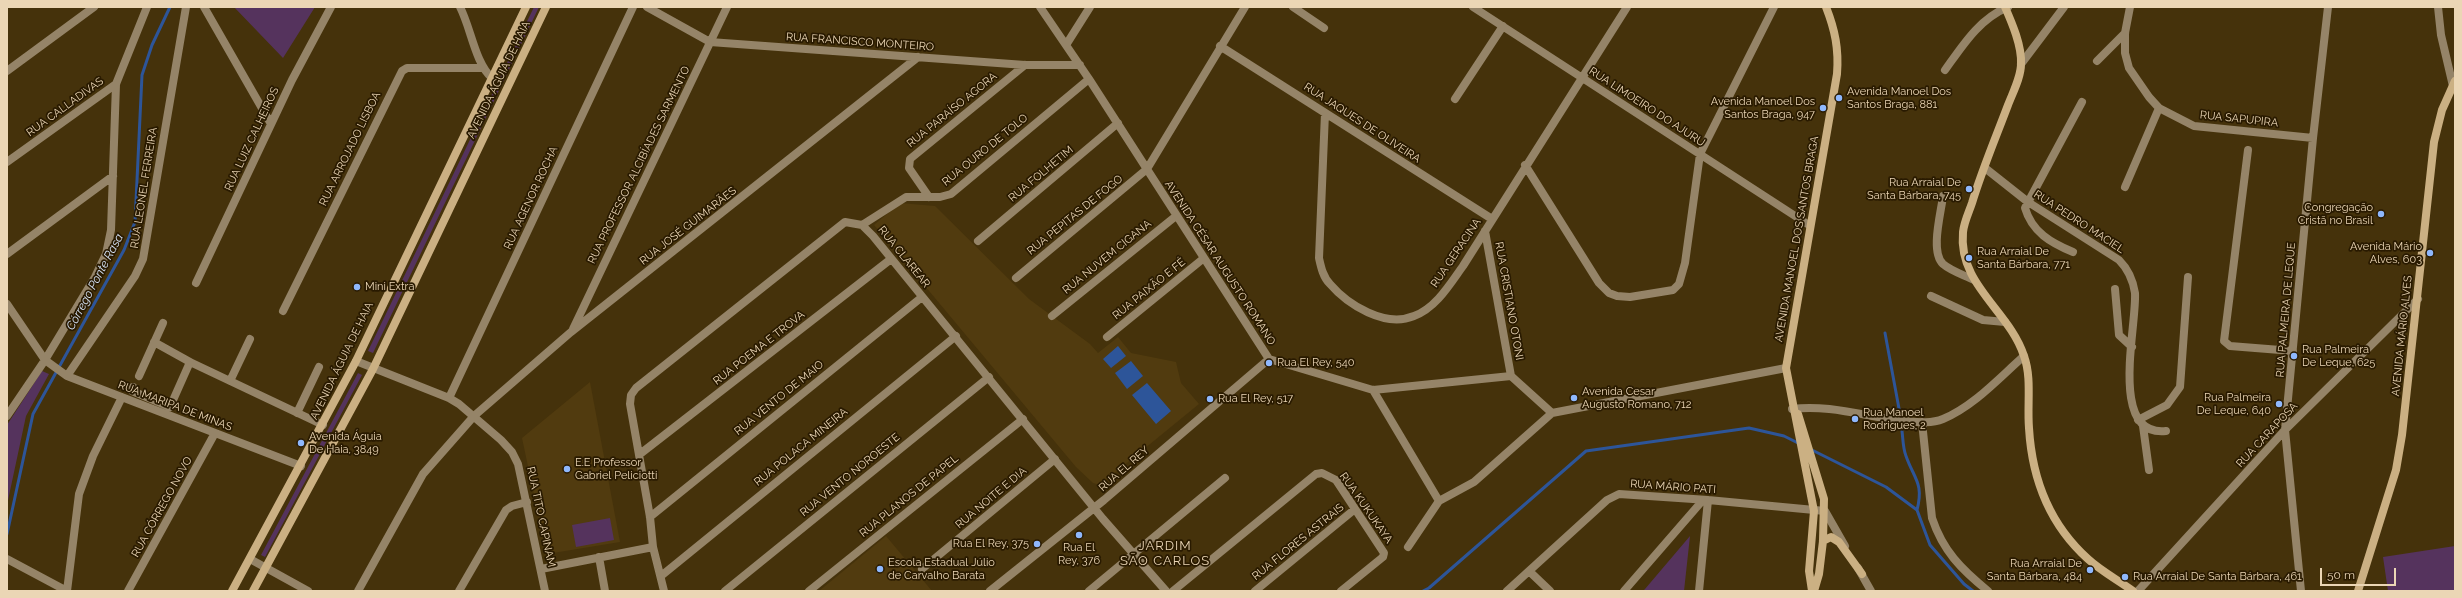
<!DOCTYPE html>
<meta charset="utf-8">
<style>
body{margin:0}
#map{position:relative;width:2462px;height:598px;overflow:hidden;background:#45320b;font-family:Raleway,sans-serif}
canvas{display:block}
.frame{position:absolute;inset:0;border:8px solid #ebd6b5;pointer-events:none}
.scale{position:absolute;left:2320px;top:568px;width:76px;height:18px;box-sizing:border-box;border:2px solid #ebd6b5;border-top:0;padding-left:5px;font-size:12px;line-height:14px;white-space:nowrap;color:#ebd6b5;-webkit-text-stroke:3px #291a00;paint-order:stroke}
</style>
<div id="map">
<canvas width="2462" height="598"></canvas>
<div class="frame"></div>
<div class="scale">50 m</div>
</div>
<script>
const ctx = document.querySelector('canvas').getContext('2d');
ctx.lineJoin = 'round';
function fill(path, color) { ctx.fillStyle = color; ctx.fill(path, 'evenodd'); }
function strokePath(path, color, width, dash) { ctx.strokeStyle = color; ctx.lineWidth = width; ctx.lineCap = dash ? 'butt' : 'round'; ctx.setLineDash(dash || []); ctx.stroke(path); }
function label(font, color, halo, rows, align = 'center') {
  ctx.font = font + ' Raleway,sans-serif'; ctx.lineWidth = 3.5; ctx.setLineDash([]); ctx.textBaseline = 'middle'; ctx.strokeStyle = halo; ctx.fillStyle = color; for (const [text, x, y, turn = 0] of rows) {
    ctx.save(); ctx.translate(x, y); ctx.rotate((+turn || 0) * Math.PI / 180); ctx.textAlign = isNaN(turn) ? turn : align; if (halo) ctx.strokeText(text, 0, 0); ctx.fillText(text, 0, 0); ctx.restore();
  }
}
fill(new Path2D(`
 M 900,203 L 935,206 L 1029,299 L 1090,344 L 1098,353 L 1118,337 L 1131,353 L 1176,362 L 1181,383 L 1199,404 L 1100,485 L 1093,483 L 1076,467 L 874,225 Z
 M 590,382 L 620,542 L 553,553 L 548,551 L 545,547 L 522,438 Z
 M 886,536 L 932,591 L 819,591 Z`), '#513b0f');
fill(new Path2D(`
 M 234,7 L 315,7 L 283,58 Z
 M 534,7 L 539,7 L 373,353 L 368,351 Z
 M 42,371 L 49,374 L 26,416 L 7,505 L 7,425 Z
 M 358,373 L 362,375 L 265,557 L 261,555 Z
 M 610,518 L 614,540 L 576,547 L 572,525 Z
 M 1690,536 L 1684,591 L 1643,591 L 1645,589 Z
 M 2455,546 L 2455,591 L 2388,591 L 2383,557 Z`), '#55335d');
fill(new Path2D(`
 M 1118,346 L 1126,356 L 1111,368 L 1103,359 Z
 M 1131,361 L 1143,376 L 1127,389 L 1115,373 Z
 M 1147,383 L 1171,411 L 1156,424 L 1132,395 Z`), '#2d5599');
strokePath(new Path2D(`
 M 1885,333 L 1900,414
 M 1902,431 C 1903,439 1903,449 1906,456 C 1914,479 1924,483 1917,510
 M 1810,449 L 1886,487 L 1917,510 L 1930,545 L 1964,584 L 1973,591
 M 7,534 L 33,414 L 124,250 L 135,222 L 142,75 L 152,45 L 170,7
 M 1423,591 L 1429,588 L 1586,451 L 1749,428 L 1784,436 L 1800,444`), '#2d5599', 3);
strokePath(new Path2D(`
 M 204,7 L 271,124
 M 460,7 C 471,28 475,63 492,78
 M 647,7 L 710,42 L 1025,65 L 1080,65
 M 1040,7 L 1089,79 L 1269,359 L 1373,390 L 1511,376 L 1552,413 L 1786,368
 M 1293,7 L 1324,28
 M 1473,7 L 1809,225
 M 2130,7 L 2125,33 L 2125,53 L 2129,68 L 2149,97 L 2159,108 L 2194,126 L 2313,138
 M 2438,7 L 2441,35 L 2453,86
 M 1066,45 L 1090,7
 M 1220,46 L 1492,219
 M 2097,61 L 2125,33
 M 2021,64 L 2064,7
 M 1945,70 C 1963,45 1979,19 2008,7
 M 7,71 L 94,7
 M 1455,99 L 1503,26
 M 1325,113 L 1319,258 C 1321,267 1323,277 1330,284 C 1348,305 1385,328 1414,316 C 1436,308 1450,284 1463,266 L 1627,7
 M 2248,150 L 2224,341 L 2230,346 L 2293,351
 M 7,162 L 116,84
 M 1525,165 L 1599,283 L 1609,293 L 1617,296 L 1630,297 L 1673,290 L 1679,284 L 1685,263 L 1700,154 L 1774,7
 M 1985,168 L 2028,202 L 2119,260 C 2129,270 2133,280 2135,293 C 2137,327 2108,437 2166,431
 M 2125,187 L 2159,108
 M 1943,196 C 1941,213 1930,252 1943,264 C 1951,271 1964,275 1974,280
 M 929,197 L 909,168 L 910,159 L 1025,65
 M 862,225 L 906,197 L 940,197 L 951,194 L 1089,79
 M 1485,231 L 1511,376
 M 978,241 L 1118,123
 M 2073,252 C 2051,243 2032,232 2025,208 L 2082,102
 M 7,254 L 113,176
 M 1016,278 L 1147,169 L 1245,7
 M 196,283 L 292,80 L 331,7
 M 2115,289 L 2119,335 L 2132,347
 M 1931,296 L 1983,320 L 2005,322
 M 7,304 L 45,360 L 67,376 L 301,466
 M 283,311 L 402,71 L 407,68 L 482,68
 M 1052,316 L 1176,216
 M 573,329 L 727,7
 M 1107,337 L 1204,258
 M 154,342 L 190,362 L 323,425
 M 356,361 L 449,398 L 459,404 L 501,440 L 512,452 L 518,464 L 545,591
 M 67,376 L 135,276 L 143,259 L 186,7
 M 139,376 L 163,323
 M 230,381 L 250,339
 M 133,387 L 132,391 L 170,407 L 190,362
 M 1373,390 L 1439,501
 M 449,398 L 633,7
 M 1792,409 C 1829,404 1867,417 1904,421 C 1916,422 1931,424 1943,419 C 1974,406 1999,378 2024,356
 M 297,413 L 319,367
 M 7,416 L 45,360 L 95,277 L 106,254 L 111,230 L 116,84 L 147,7
 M 2138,420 L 2167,405 L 2180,387 L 2188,277
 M 1922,422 L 1932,518 C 1943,551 1961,569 1988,591
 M 2143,426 L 2149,470
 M 640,454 L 891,259
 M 1439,501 L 1474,482 L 1552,413
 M 650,517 L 922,297
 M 1408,547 L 1439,501
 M 599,557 L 605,591
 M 7,559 L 67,591
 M 250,559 L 308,591
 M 1858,568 L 1871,591
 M 541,569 L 653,547
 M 922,569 L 1055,459
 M 1529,571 L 1550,591
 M 661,576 L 956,336
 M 67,591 L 79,494 L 93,456 L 122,397
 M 128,591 L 215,433
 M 358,591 L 423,474 L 474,416 L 571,332 L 918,57
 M 459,591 L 506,510 L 512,506 L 527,502
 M 664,591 L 653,547 L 650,517 L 630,404 L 631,395 L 636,388 L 845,222 L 862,225 L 873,236 L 1103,519 L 1166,591
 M 725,591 L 989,377
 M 809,591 L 1023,419
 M 990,591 L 1104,500 L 1269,359
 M 1089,591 L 1225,478
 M 1173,591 L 1316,474 L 1322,473 L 1336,480 L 1384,553 L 1383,557 L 1341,591
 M 1255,591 L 1355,509
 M 1507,591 L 1607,500 L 1619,494 L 1708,500 L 1825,511 L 1845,546
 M 1624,591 L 1703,500
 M 1699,591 L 1708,500
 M 2138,591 L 2285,430 L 2418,299
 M 2301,591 L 2285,430 L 2313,138 L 2328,7`), '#958468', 8);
strokePath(new Path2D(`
 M 2005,7 C 2012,23 2022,46 2021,64 C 2021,77 2013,92 2008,105 C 1996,137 1982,170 1972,203 C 1969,212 1964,222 1963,232 C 1958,285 2009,310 2024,356 C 2032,378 2027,404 2029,428 C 2032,479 2049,524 2088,559 C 2101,571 2118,580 2133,591
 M 1798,414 L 1824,499 L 1823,541 L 1819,574 L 1814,591
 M 1823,541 L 1831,537 L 1839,542 L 1862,574
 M 232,591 L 356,361 L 526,7
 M 253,591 L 373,369 L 546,7
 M 1812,591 L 1809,571 L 1814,511 L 1786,368 L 1837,74 C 1839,49 1835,30 1826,7
 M 2358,591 L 2396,470 L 2402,435 L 2434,142 L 2442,110 L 2455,81`), '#cbb083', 8);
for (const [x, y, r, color] of [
 [1839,98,4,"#8fb8fd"],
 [1823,108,4,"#8fb8fd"],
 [1969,189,4,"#8fb8fd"],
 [2381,214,4,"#8fb8fd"],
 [2430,253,4,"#8fb8fd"],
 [1969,258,4,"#8fb8fd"],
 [357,287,4,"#8fb8fd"],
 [2294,356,4,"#8fb8fd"],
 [1269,363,4,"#8fb8fd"],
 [1574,398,4,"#8fb8fd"],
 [1210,399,4,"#8fb8fd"],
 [2279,404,4,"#8fb8fd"],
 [1855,419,4,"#8fb8fd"],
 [301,443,4,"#8fb8fd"],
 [567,469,4,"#8fb8fd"],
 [1079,535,4,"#8fb8fd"],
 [1037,544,4,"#8fb8fd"],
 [880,569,4,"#8fb8fd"],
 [2090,570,4,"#8fb8fd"],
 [2125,577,4,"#8fb8fd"]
]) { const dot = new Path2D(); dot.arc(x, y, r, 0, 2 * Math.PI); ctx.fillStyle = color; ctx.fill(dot); strokePath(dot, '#291a00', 1.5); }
label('11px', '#ebd6b5', '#291a00', [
 ["RUA FRANCISCO MONTEIRO",860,42,4],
 ["AVENIDA ÁGUIA DE HAIA",499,80,-64],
 ["RUA CALLADIVAS",65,107,-36],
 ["RUA LIMOEIRO DO AJURU",1647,107,33],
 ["RUA PARAÍSO AGORA",952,110,-39],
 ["RUA SAPUPIRA",2239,119,6],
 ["RUA JAQUES DE OLIVEIRA",1362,123,33],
 ["RUA LUIZ CALHEIROS",252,139,-65],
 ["RUA ARROJADO LISBOA",350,149,-64],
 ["RUA OURO DE TOLO",985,150,-39],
 ["RUA PROFESSOR ALCIBÍADES SARMENTO",639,165,-64],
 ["RUA FOLHETIM",1041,174,-40],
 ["RUA LEONEL FERREIRA",144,188,-81],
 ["RUA AGENOR ROCHA",531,198,-65],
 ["RUA PEPITAS DE FOGO",1075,215,-39],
 ["RUA PEDRO MACIEL",2079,222,33],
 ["RUA JOSÉ GUIMARÃES",688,226,-38],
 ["AVENIDA MANOEL DOS SANTOS BRAGA",1797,239,-80],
 ["RUA GERACINA",1456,253,-56],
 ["RUA CLAREAR",904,257,51],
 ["RUA NUVEM CIGANA",1107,257,-39],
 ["AVENIDA CÉSAR AUGUSTO ROMANO",1220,263,57],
 ["RUA PAIXÃO E FÉ",1149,289,-39],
 ["RUA CRISTIANO OTONI",1509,301,80],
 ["RUA PALMEIRA DE LEQUE",2286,310,-85],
 ["AVENIDA MÁRIO ALVES",2402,336,-84],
 ["RUA POEMA E TROVA",759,348,-38],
 ["AVENIDA ÁGUIA DE HAIA",342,361,-64],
 ["RUA VENTO DE MAIO",779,398,-39],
 ["RUA MARIPA DE MINAS",175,406,21],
 ["RUA CARAPOSA",2267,435,-47],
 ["RUA POLACA MINEIRA",801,447,-39],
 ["RUA EL REY",1124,469,-41],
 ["RUA VENTO NOROESTE",850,475,-39],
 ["RUA MÁRIO PATI",1673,487,4],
 ["RUA PLANOS DE PAPEL",909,496,-39],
 ["RUA NOITE E DIA",991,498,-40],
 ["RUA CÓRREGO NOVO",162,507,-61],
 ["RUA KUKUKAYA",1366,508,55],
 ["RUA TITO CAPINAM",541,517,78],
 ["RUA FLORES ASTRAIS",1298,542,-39]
]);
label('11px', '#ebd6b5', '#291a00', [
 ["Avenida Manoel Dos",1847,92],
 ["Santos Braga, 881",1847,105],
 ["Avenida Manoel Dos",1815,102,"right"],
 ["Santos Braga, 947",1815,115,"right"],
 ["Rua Arraial De",1961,183,"right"],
 ["Santa Bárbara, 745",1961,196,"right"],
 ["Congregação",2373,208,"right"],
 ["Cristã no Brasil",2373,221,"right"],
 ["Avenida Mário",2422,247,"right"],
 ["Alves, 603",2422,260,"right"],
 ["Rua Arraial De",1977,252],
 ["Santa Bárbara, 771",1977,265],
 ["Mini Extra",365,287],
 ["Rua Palmeira",2302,350],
 ["De Leque, 625",2302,363],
 ["Rua El Rey, 540",1277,363],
 ["Avenida Cesar",1582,392],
 ["Augusto Romano, 712",1582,405],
 ["Rua Palmeira",2271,398,"right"],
 ["De Leque, 640",2271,411,"right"],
 ["Rua El Rey, 517",1218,399],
 ["Rua Manoel",1863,413],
 ["Rodrigues, 2",1863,426],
 ["Avenida Águia",309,437],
 ["De Haia, 3849",309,450],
 ["E.E Professor",575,463],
 ["Gabriel Peliciotti",575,476],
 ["Rua El Rey, 375",1029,544,"right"],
 ["Rua El",1079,548,"center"],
 ["Rey, 376",1079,561,"center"],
 ["Escola Estadual Júlio",888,563],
 ["de Carvalho Barata",888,576],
 ["Rua Arraial De",2082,564,"right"],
 ["Santa Bárbara, 484",2082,577,"right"],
 ["Rua Arraial De Santa Bárbara, 461",2133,577]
], 'left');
label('italic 12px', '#d7e4f7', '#291a00', [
 ["Córrego Ponte Rasa",95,282,-62]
]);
ctx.letterSpacing = '1px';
label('13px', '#ebd6b5', '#291a00', [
 ["JARDIM",1165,546],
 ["SÃO CARLOS",1165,561]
]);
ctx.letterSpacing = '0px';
</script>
